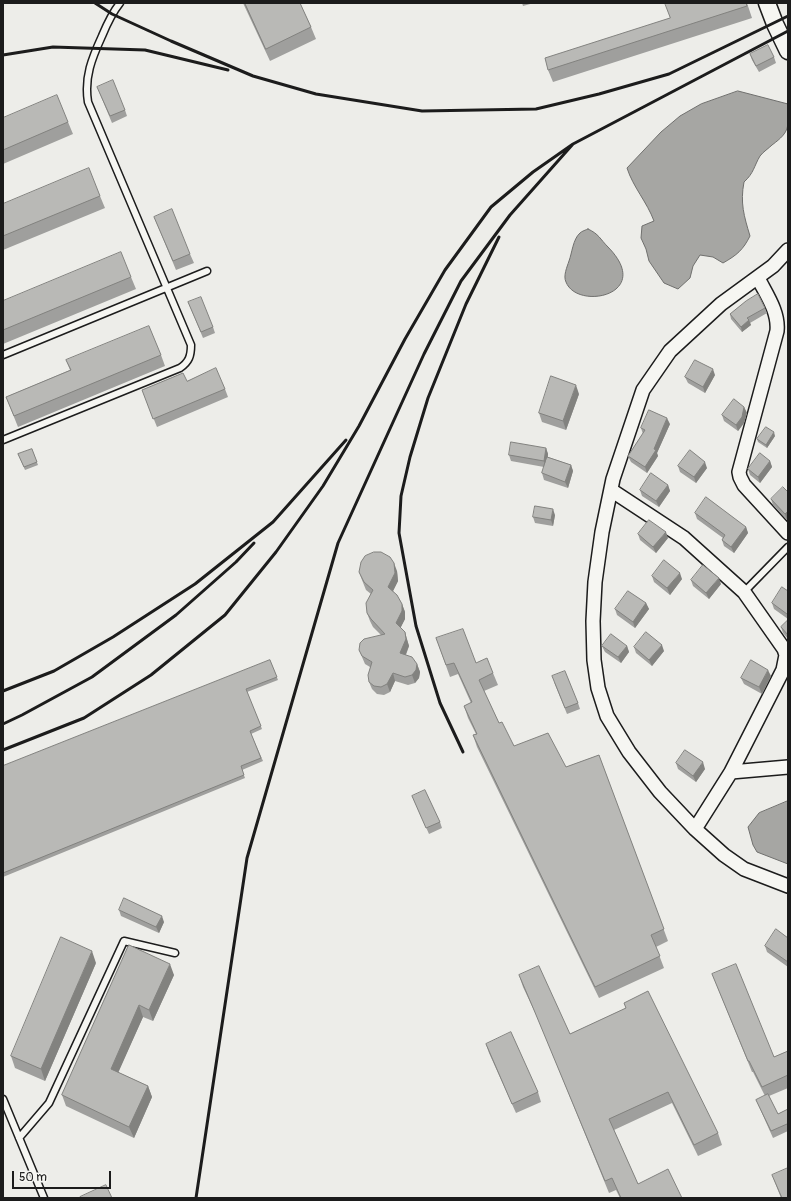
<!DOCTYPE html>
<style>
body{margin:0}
#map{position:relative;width:791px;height:1201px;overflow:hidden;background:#edede9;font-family:Pangolin,sans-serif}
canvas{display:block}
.frame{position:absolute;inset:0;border:4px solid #1c1c1c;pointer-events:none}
.scale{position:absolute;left:12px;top:1171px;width:99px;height:18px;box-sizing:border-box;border:2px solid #1c1c1c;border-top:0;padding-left:5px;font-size:12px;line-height:14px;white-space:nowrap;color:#1c1c1c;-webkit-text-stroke:3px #f6f6f2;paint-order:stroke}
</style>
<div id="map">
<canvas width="791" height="1201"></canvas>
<div class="frame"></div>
<div class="scale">50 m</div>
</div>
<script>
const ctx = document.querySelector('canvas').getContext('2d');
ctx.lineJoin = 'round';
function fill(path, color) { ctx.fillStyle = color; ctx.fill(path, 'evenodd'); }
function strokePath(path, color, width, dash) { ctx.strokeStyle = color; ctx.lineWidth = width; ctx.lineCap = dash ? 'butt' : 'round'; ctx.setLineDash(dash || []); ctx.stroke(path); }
const water = new Path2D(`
 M 738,91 L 788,104 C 788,127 791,131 772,145 C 769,148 763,152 760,156 C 754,166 754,173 744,182 C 740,203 744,216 750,236 C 743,250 737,255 723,263 L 713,257 L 700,255 L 693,266 L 690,278 L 678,289 L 664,283 L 649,261 L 646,249 L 641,238 L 642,226 L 654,221 C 647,202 633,187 627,168 L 661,132 L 680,116 L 701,104 Z
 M 588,229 C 599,234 600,239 608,247 C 655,295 577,311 566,282 C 563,276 567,267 569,261 C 572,253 573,239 580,233 C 582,231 586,230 588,229 Z
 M 788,801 L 788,864 L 757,852 L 753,845 L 748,827 L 759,813 Z`);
fill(water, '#a6a6a3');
strokePath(water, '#6f6f6d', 1);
const service = new Path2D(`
 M 3,355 L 207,271
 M 3,440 L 180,368 C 189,362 191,356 191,345 L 88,102 C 84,77 92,58 102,36 C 107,24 112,13 120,3
 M 744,592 L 788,547
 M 3,1099 L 44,1198
 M 19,1138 L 49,1103 L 124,941 L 175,953`);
const minor = new Path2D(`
 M 788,250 L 773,266 L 721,304 L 670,351 L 643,390 L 613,479 L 602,532 L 595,582 L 593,621 L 594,660 L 598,688 L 607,716 L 629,752 L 660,792 L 695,829 L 724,855 L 744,869 L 788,886
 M 758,278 C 766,294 779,312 777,331 L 739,472 L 740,477 L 744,485 L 788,533
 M 611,490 L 684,538 L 744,592 L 784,649 L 786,655 L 783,670 L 731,772 L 695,829
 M 731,772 L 788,767`);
const tertiary = new Path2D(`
 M 767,3 L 775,24 L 788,51`);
strokePath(service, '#1c1c1c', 9);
strokePath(minor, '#1c1c1c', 16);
strokePath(tertiary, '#1c1c1c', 19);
strokePath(service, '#f6f6f2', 6);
strokePath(minor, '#f6f6f2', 13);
strokePath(tertiary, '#f6f6f2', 16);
strokePath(new Path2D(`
 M 95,3 L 112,14 L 171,41 L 253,76 L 316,94 L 422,111 L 536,109 L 599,94 L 669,74 L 788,16
 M 3,55 L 53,47 L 145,50 L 228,70
 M 3,691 L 54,671 L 113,637 L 195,584 L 273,522 L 346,440
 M 3,724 L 22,715 L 92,677 L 176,615 L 236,562 L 254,543
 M 3,750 L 84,718 L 151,675 L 225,615 L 276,552 L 323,486 L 359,426 L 405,339 L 445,270 L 491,207 L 533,172 L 573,144 L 788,31
 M 463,752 L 440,703 L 416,626 L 399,533 L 401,496 L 410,457 L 428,398 L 466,304 L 499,237
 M 196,1198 L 247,858 L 338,543 L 424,354 L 461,281 L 510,215 L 573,144`), '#1c1c1c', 3);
fill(new Path2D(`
 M 243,3 L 300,3 L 311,27 L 316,39 L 270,61 Z
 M 522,3 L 534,3 L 523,6 Z
 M 747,3 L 752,18 L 553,82 L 548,70 L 670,18 Z
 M 750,54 L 774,57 L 776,63 L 759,72 L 752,60 Z
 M 97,87 L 125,110 L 127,116 L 112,123 Z
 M 3,118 L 68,122 L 73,134 L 3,164 Z
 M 100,196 L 105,208 L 3,250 L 3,204 Z
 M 154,217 L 190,254 L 194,263 L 176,270 Z
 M 131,277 L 136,289 L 3,344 L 3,301 Z
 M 188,302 L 213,327 L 215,333 L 203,338 Z
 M 765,308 L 767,313 L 750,323 L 751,325 L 742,332 L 731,319 L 730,314 Z
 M 161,355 L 165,366 L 18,427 L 6,397 L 70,370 L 66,360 Z
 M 715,375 L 705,393 L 688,383 L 685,377 Z
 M 187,381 L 225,389 L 228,397 L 157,427 L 142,390 Z
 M 579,394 L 566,430 L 542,422 L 539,413 Z
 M 744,407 L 747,413 L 744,423 L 738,431 L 724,421 L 722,415 Z
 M 670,424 L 657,453 L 658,456 L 647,473 L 631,462 L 628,456 L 643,434 L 641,428 Z
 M 775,436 L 767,448 L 758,442 L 757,439 Z
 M 546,448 L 548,454 L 548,457 L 571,465 L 573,471 L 568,488 L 544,480 L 542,473 L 544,467 L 511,461 L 509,455 Z
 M 32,449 L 38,465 L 25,470 L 18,454 Z
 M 770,461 L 772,467 L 760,483 L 750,475 L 748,469 Z
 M 678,466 L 707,468 L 696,483 L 680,472 Z
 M 668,485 L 670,491 L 659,507 L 642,496 L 640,490 Z
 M 788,492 L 788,519 L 787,520 L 773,505 L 771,499 Z
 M 695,513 L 746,527 L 748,533 L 734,553 L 724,546 L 722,540 L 723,538 L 697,519 Z
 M 555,515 L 553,526 L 535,523 L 533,517 Z
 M 638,534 L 668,538 L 656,553 L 640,540 Z
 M 397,571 L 398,581 L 393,591 L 402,604 L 405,612 L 405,619 L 400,628 L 407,640 L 409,646 L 406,655 L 417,664 L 420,672 L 419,678 L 415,683 L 408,685 L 395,681 L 390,692 L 384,695 L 377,694 L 372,689 L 369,682 L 370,667 L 365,664 L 359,650 L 381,635 L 373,627 L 370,621 L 367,613 L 371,594 L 366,590 L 362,580 L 359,572 Z
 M 652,576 L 682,579 L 670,595 L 654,582 Z
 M 691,580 L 721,584 L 709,599 L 693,586 Z
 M 788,591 L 788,619 L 774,609 L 772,603 Z
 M 646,603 L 649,609 L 635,628 L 617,615 L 615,609 Z
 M 788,620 L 788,639 L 783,633 L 781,627 Z
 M 436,638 L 476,663 L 493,673 L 498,685 L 484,691 L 499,723 L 514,746 L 566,767 L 599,755 L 668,941 L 656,947 L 664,968 L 599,998 L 477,747 L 473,735 L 476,734 L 468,718 L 464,706 L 471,703 L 458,674 L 450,677 Z
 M 602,646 L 627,646 L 629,652 L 621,663 L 605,652 Z
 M 634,647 L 664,651 L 652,666 L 636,653 Z
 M 270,660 L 278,680 L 247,692 L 262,729 L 251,734 L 263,761 L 242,770 L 245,778 L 3,877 L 3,766 Z
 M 771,676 L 762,694 L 744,684 L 741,678 Z
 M 554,682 L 578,703 L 580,709 L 567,714 Z
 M 676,763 L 705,769 L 696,782 L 678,769 Z
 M 412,796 L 440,822 L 442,828 L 429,834 Z
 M 119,910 L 164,922 L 159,933 L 121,916 Z
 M 788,938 L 788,967 L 767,952 L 765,946 Z
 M 129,945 L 174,975 L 153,1021 L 143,1017 L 118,1072 L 148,1086 L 152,1097 L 134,1138 L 66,1106 L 62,1095 Z
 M 96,963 L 45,1081 L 15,1068 L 11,1056 Z
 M 712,974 L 774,1057 L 788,1051 L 788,1088 L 769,1096 L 778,1114 L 788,1109 L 788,1131 L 773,1138 L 756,1100 L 765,1096 L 753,1072 L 752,1072 Z
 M 519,975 L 570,1034 L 626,1008 L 624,1003 L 718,1133 L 722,1145 L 698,1156 L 672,1103 L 614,1130 L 638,1184 L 682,1198 L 620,1198 L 616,1190 L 609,1193 L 539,1021 L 523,987 Z
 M 486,1044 L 538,1092 L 541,1102 L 516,1113 L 489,1053 Z
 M 772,1175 L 788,1198 L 781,1198 Z`), '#9f9f9d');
fill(new Path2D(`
 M 749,320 L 751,325 L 742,332 L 741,327 Z
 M 713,369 L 715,375 L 705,393 L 703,387 Z
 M 576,385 L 579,394 L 566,430 L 563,421 Z
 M 744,407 L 747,413 L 744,423 L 738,431 L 736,425 Z
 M 667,418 L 670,424 L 657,453 L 658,456 L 647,473 L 645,467 Z
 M 774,432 L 775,436 L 767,448 L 766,445 Z
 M 546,448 L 548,454 L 546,467 L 544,461 Z
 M 770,461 L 772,467 L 760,483 L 758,477 Z
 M 705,462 L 707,468 L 696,483 L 694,477 Z
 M 571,465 L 573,471 L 568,488 L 565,482 Z
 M 668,485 L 670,491 L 659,507 L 656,501 Z
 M 553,509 L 555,515 L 553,526 L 551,520 Z
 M 788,511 L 788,519 L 787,520 L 785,514 Z
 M 746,527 L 748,533 L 734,553 L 731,547 Z
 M 666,532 L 668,538 L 656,553 L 653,547 Z
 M 394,563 L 397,571 L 398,581 L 391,595 L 388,587 Z
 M 680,573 L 682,579 L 670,595 L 667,588 Z
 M 719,578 L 721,584 L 709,599 L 706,593 Z
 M 646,603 L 649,609 L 635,628 L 633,622 Z
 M 402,604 L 405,612 L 405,619 L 399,631 L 396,623 Z
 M 405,632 L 409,646 L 403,661 L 400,653 Z
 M 662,645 L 664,651 L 652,666 L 649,660 Z
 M 627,646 L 629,652 L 621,663 L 618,657 Z
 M 417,664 L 420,672 L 419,678 L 415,683 L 412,675 Z
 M 768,670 L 771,676 L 762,694 L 759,687 Z
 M 393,673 L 395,681 L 390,692 L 387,684 Z
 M 703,762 L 705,769 L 696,782 L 693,776 Z
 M 162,916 L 164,922 L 159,933 L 156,927 Z
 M 92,951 L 96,963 L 45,1081 L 41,1069 Z
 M 170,964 L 174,975 L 153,1021 L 149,1010 Z
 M 139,1005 L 143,1017 L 115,1080 L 111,1069 Z
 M 148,1086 L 152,1097 L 134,1138 L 129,1127 Z`), '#82827f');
const building = new Path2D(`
 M 245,3 L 300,3 L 311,27 L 266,49 Z
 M 665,3 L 746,3 L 747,6 L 548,70 L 545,58 L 670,18 Z
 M 768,45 L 774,57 L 756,66 L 750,54 Z
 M 113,80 L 125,110 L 110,116 L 97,87 Z
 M 57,95 L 68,122 L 3,150 L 3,118 Z
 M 89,168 L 100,196 L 3,236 L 3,204 Z
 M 172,209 L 190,254 L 173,261 L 154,217 Z
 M 121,252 L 131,277 L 3,330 L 3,301 Z
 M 758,294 L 765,308 L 747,318 L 749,320 L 741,327 L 730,314 L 746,301 Z
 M 201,297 L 213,327 L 201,332 L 188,302 Z
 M 149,326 L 161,355 L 14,416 L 6,397 L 71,370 L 66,360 Z
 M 695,360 L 713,369 L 703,387 L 685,377 Z
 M 216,368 L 225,389 L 153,419 L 142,390 L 183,373 L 187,381 Z
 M 551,376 L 576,385 L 563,421 L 539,413 Z
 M 734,399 L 744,407 L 742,417 L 736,425 L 722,415 Z
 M 649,410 L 667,418 L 654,449 L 656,450 L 645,467 L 628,456 L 645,430 L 641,428 Z
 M 766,427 L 774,432 L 766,445 L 757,439 Z
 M 511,442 L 546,448 L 544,461 L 509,455 Z
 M 32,449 L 37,462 L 24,467 L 18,454 Z
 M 690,450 L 705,462 L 694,477 L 678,466 Z
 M 760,453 L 770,461 L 758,477 L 748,469 Z
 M 547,457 L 571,465 L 565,482 L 542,473 Z
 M 651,473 L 668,485 L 656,501 L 640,490 Z
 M 783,487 L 788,492 L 788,511 L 785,514 L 771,499 Z
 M 706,497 L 746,527 L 731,547 L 722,540 L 725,535 L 695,513 Z
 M 535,506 L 553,509 L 551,520 L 533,517 Z
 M 649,520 L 666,532 L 653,547 L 638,534 Z
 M 374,552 L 381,552 L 390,557 L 394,563 L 395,573 L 388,587 L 397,595 L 402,604 L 402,611 L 396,623 L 405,632 L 406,639 L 400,653 L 412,657 L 417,664 L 416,670 L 412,675 L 405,677 L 393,673 L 387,684 L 381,687 L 374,686 L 369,682 L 368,675 L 372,662 L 362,656 L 359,650 L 360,643 L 364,639 L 385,634 L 371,619 L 367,613 L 366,603 L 373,590 L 364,582 L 359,572 L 361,562 L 365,556 Z
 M 664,560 L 680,573 L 667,588 L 652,576 Z
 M 703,565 L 719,578 L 706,593 L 691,580 Z
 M 782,587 L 788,591 L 788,613 L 787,614 L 772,603 Z
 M 628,591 L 646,603 L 633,622 L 615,609 Z
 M 788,620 L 788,635 L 781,627 Z
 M 463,629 L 476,663 L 487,658 L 493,673 L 479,680 L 499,723 L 502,722 L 514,746 L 548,733 L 566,767 L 599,755 L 664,929 L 651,935 L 660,956 L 595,987 L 473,735 L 477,734 L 464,706 L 472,702 L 454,663 L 446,665 L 436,638 Z
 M 646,632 L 662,645 L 649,660 L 634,647 Z
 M 611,634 L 627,646 L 618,657 L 602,646 Z
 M 270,660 L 277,677 L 246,689 L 261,726 L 250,731 L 261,758 L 241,766 L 244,775 L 3,873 L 3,766 Z
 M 751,660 L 768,670 L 759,687 L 741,678 Z
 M 565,671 L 578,703 L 565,708 L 552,676 Z
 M 685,750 L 703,762 L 693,776 L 676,763 Z
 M 425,790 L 440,822 L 426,828 L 412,796 Z
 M 124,898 L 162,916 L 156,927 L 119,910 Z
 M 776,929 L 788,938 L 788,962 L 765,946 Z
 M 61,937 L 92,951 L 41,1069 L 11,1056 Z
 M 129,945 L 170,964 L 149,1010 L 139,1005 L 111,1069 L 148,1086 L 129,1127 L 62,1095 Z
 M 736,964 L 774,1057 L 788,1051 L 788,1075 L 762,1087 L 749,1061 L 748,1061 L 712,974 Z
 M 539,966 L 570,1034 L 626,1008 L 624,1003 L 648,991 L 718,1133 L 694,1145 L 668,1092 L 609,1119 L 638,1184 L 668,1169 L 682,1198 L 621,1198 L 612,1178 L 605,1181 L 534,1010 L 519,975 Z
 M 511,1032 L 538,1092 L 512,1104 L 486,1044 Z
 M 768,1094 L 778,1114 L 788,1109 L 788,1126 L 787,1124 L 771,1131 L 756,1100 Z
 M 788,1168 L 788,1198 L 782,1198 L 772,1175 Z
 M 106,1185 L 112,1198 L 80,1198 L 80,1197 Z`);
fill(building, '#b9b9b6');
strokePath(building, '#82827f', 1);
</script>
